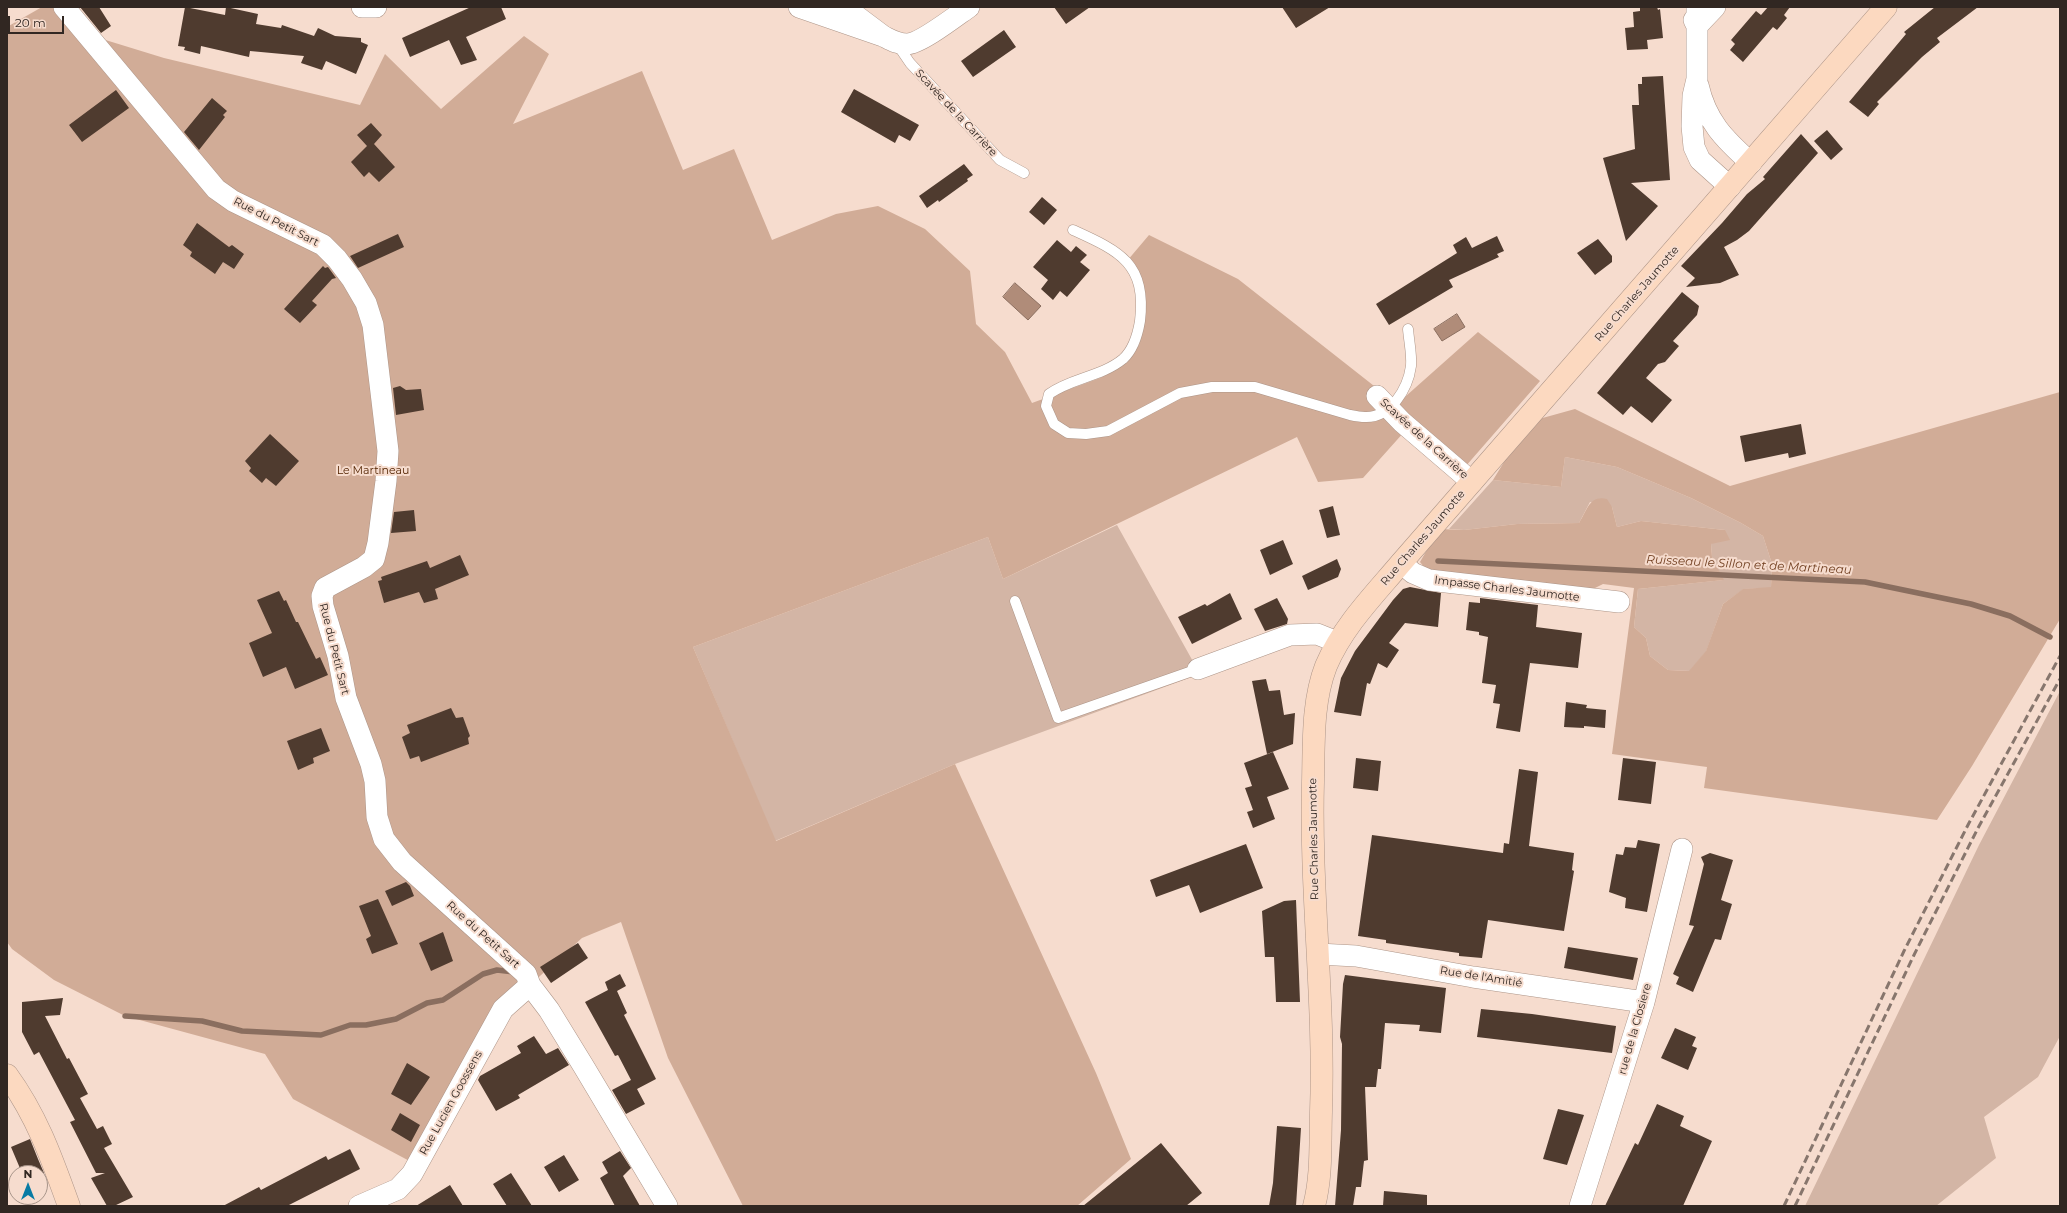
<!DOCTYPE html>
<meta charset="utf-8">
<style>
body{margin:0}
#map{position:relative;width:2067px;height:1213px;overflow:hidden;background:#f6dcce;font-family:Montserrat,sans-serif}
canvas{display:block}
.frame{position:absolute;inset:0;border:8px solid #312722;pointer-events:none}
.north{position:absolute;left:8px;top:1165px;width:40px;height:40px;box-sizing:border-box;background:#f6dcce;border:1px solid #a79489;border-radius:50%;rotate:0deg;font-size:11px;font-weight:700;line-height:16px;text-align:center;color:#312722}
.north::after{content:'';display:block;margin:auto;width:14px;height:18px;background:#087ba4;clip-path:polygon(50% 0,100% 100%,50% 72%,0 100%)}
.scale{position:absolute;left:8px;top:16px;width:56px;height:18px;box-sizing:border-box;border:2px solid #312722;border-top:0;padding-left:5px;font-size:12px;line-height:14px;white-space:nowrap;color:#312722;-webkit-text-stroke:3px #f6dcce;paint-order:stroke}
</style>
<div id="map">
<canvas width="2067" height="1213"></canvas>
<div class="frame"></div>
<div class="north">N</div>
<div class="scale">20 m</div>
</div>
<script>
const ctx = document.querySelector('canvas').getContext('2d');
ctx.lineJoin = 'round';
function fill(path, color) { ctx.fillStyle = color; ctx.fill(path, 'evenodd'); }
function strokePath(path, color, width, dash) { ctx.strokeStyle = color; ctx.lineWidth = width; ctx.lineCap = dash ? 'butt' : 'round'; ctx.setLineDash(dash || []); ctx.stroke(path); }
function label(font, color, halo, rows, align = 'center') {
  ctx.font = font + ' Montserrat,sans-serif'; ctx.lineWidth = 4; ctx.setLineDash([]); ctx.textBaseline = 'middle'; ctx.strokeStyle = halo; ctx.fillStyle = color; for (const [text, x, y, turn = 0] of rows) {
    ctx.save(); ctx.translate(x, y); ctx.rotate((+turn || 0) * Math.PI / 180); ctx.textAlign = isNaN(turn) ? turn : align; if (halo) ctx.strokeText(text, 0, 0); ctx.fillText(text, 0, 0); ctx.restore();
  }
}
fill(new Path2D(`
 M 1565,457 L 1617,467 L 1691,498 L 1741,523 L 1763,536 L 1772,564 L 1771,588 L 1744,589 L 1723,604 L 1706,652 L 1690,671 L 1668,670 L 1650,656 L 1646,638 L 1634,627 L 1638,589 L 1723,580 L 1712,557 L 1711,544 L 1725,530 L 1641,521 L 1617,527 L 1612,507 L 1590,502 L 1579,523 L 1517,524 L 1464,530 L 1449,529 L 1493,480 L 1561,487 Z
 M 1117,525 L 1200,674 L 955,764 L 775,841 L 693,647 L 988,537 L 1003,579 Z
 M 2060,691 L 2060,1036 L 2038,1077 L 1984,1117 L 1996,1158 L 1936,1206 L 1805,1206 L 1979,845 Z`), '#d3b5a5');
fill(new Path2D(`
 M 42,7 L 64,7 L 86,34 L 164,58 L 360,105 L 385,54 L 441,109 L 524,36 L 549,54 L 513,124 L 642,71 L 683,170 L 734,149 L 772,240 L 836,214 L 878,206 L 925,229 L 970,271 L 976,324 L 1005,352 L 1032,403 L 1100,378 L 1123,365 L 1139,345 L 1142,324 L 1139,288 L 1127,261 L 1149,235 L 1238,279 L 1397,404 L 1478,332 L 1540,381 L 1465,467 L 1413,422 L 1363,478 L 1318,482 L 1297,437 L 1003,579 L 988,537 L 693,647 L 776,841 L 955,764 L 1096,1073 L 1131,1159 L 1077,1206 L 743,1206 L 668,1058 L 621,922 L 582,938 L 530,985 L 417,1165 L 293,1099 L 265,1054 L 125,1016 L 54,980 L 12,949 L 7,942 L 7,27 Z
 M 2060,392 L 2060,619 L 1972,766 L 1937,820 L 1704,788 L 1707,767 L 1612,754 L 1634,588 L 1603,584 L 1589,591 L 1429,573 L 1420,562 L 1439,529 L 1464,530 L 1517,524 L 1579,523 C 1587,511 1589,495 1607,499 L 1612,507 L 1617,527 L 1641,521 L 1725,530 L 1730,540 L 1711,544 L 1712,557 L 1724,580 L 1638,589 L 1634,627 L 1646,638 L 1650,656 L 1668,670 L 1689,671 L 1706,651 L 1723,604 L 1743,589 L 1771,587 L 1772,564 L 1763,536 L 1741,523 L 1691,498 L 1617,467 L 1565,457 L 1561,487 L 1493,480 L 1512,449 L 1539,419 L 1575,409 L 1730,486 Z`), '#d1ac97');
const water = new Path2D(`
 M 1015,283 L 1041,306 L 1028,320 L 1003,297 Z
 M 1457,314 L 1465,327 L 1442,341 L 1434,329 Z`);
fill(water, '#b08c79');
strokePath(water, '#8a6e5f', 1);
strokePath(new Path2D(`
 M 1438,561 L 1865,582 L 1971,604 L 2010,616 L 2050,637
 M 125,1016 L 202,1021 L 242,1031 L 321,1035 L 350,1025 L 366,1025 L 396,1019 L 427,1003 L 443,1000 L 483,974 L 497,970 L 514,972`), '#8a6e5f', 5.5);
fill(new Path2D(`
 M 80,7 L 99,7 L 111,26 L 101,33 Z
 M 185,7 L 225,15 L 226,7 L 258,14 L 256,24 L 281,28 L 282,25 L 314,36 L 318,28 L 335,36 L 361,38 L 361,42 L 368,45 L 356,74 L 326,61 L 322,70 L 301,63 L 304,56 L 250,51 L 249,57 L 201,46 L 200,54 L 184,50 L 185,47 L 178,46 Z
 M 471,7 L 501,7 L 506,19 L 466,37 L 477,60 L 461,65 L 449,40 L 410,57 L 402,38 Z
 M 1054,7 L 1090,7 L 1066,24 Z
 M 1282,7 L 1330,7 L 1296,28 Z
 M 1657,7 L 1658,10 L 1660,9 L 1663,38 L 1647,40 L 1648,49 L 1627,50 L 1625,28 L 1634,27 L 1633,12 L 1640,11 L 1640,8 Z
 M 1768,7 L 1790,7 L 1784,15 L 1787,18 L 1777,30 L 1773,27 L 1743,62 L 1730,50 L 1735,44 L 1731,40 L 1756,11 L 1761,15 Z
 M 1935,7 L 1978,7 L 1937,38 L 1940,42 L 1922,57 L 1877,102 L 1879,104 L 1868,117 L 1849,102 L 1906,34 L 1904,32 Z
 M 1004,30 L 1016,47 L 973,77 L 961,61 Z
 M 1663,76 L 1670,180 L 1631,183 L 1658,206 L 1626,241 L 1603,158 L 1635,149 L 1632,105 L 1639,105 L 1638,84 L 1642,84 L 1642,77 Z
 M 854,89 L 919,125 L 910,141 L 899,135 L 895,143 L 841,112 Z
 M 116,90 L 129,108 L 82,142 L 69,125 Z
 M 212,98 L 227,111 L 223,115 L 225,117 L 199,150 L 184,132 Z
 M 371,123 L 382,135 L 374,144 L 395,167 L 379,182 L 369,172 L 364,177 L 351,162 L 367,146 L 357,135 Z
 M 1827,130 L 1843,149 L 1831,160 L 1814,141 Z
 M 1801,134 L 1818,153 L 1749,231 L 1737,240 L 1724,247 L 1739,275 L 1720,283 L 1686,287 L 1695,278 L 1681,266 L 1722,223 L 1747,194 L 1765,179 L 1763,177 Z
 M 964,164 L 973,175 L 967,179 L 968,181 L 939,202 L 938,200 L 927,208 L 919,196 Z
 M 1042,197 L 1057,210 L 1044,225 L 1029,212 Z
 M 197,223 L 229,247 L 232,245 L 244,254 L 234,269 L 223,262 L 215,274 L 190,256 L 192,252 L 183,245 Z
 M 398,234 L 404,247 L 358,268 L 350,256 Z
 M 1497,236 L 1504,251 L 1497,254 L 1499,257 L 1449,280 L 1453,287 L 1389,325 L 1376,304 L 1457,253 L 1453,245 L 1466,237 L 1472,248 Z
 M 1598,239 L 1612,256 L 1612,262 L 1595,275 L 1577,253 Z
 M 1057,240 L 1071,252 L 1076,246 L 1087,255 L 1080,262 L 1090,270 L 1067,297 L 1060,291 L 1053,300 L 1041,289 L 1048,280 L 1033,267 Z
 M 323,266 L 325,268 L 328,267 L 336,278 L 332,279 L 312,301 L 317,305 L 300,323 L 284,309 Z
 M 1682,292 L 1699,306 L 1697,315 L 1673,341 L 1679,346 L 1665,362 L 1658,364 L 1646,378 L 1672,400 L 1652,423 L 1631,406 L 1623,415 L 1597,393 Z
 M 400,386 L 406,390 L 421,389 L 424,410 L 396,415 L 393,388 Z
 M 1801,424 L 1806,454 L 1789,458 L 1788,453 L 1745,462 L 1740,436 Z
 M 270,434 L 299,461 L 276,486 L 266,478 L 262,483 L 249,471 L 251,468 L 245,461 Z
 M 1333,506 L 1340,535 L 1327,538 L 1319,510 Z
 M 414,510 L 416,531 L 391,533 L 394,512 Z
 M 1283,540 L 1293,564 L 1270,575 L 1260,550 Z
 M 460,555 L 469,575 L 435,589 L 438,599 L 424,603 L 419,592 L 384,603 L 378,581 L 382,580 L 381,577 L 427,561 L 430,568 Z
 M 1337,559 L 1341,569 L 1338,577 L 1308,590 L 1302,576 Z
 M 1410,587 L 1441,593 L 1438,627 L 1405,623 L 1389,643 L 1399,650 L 1387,668 L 1378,663 L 1370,684 L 1367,683 L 1361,716 L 1334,712 L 1341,678 L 1355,651 L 1393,600 L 1403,589 Z
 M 279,591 L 284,601 L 286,600 L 296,622 L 298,622 L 316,659 L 320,657 L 328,675 L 295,689 L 286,667 L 263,677 L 249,643 L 272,633 L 257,600 Z
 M 1230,593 L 1242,619 L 1192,644 L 1178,617 L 1205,604 L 1207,606 Z
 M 1277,598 L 1288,619 L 1287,624 L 1265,631 L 1254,609 Z
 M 1480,598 L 1538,605 L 1536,627 L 1582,633 L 1578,668 L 1530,663 L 1520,732 L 1496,728 L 1500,704 L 1493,703 L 1496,685 L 1482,683 L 1488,637 L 1479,635 L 1479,632 L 1466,630 L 1469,602 L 1480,603 Z
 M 1266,679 L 1269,691 L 1280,690 L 1284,715 L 1295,713 L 1293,744 L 1267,754 L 1252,681 Z
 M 1566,702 L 1587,705 L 1586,708 L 1606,710 L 1605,728 L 1584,726 L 1584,728 L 1564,727 Z
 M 451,708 L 456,718 L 463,717 L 470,736 L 468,738 L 469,744 L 421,762 L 419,756 L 410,759 L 402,737 L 410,733 L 407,725 Z
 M 321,728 L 330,751 L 313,758 L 314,763 L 298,770 L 287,741 Z
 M 1273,752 L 1289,789 L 1267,797 L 1275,819 L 1253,828 L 1247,812 L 1253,810 L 1245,788 L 1252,786 L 1244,763 Z
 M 1356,758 L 1381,761 L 1378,791 L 1353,788 Z
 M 1623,758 L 1656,762 L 1651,804 L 1618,800 Z
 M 1519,769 L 1538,772 L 1529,846 L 1574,853 L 1572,870 L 1574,871 L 1564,931 L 1488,920 L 1482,958 L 1459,956 L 1459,953 L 1386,943 L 1386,940 L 1358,936 L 1372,835 L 1503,853 L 1504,843 L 1509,844 Z
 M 1638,840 L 1660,844 L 1647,912 L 1625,908 L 1626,898 L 1609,892 L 1616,854 L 1623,855 L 1625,847 L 1636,848 Z
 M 1246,844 L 1263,888 L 1200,913 L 1189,885 L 1156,897 L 1150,880 Z
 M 1710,853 L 1733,860 L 1721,900 L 1732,904 L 1721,940 L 1715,939 L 1693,992 L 1676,984 L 1679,977 L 1673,974 L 1694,926 L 1689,925 L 1704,864 L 1701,857 Z
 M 406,882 L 410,886 L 414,896 L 392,906 L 385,891 Z
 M 378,899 L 398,944 L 372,954 L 366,939 L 371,936 L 359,906 Z
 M 1296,900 L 1300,1002 L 1276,1002 L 1274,957 L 1265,957 L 1262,911 L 1284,901 Z
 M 443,932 L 453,961 L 431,971 L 419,943 Z
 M 578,943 L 588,958 L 551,983 L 540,967 Z
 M 1568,947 L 1638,958 L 1633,980 L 1564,968 Z
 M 620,974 L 626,986 L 617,991 L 627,1013 L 624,1015 L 656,1079 L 637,1089 L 645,1104 L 626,1114 L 612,1090 L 631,1080 L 618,1055 L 615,1056 L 585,1002 L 608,990 L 605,982 Z
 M 1345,975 L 1446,988 L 1441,1033 L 1419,1031 L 1420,1025 L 1385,1023 L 1381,1069 L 1378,1069 L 1376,1087 L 1365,1087 L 1368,1160 L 1364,1161 L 1361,1187 L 1356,1187 L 1353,1206 L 1335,1206 L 1341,1130 L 1342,1044 L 1340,1037 L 1343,984 Z
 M 63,998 L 60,1015 L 45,1016 L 67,1059 L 69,1058 L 88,1094 L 80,1098 L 97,1129 L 103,1126 L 112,1144 L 104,1148 L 133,1197 L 114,1206 L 107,1206 L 91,1178 L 105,1173 L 96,1173 L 70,1122 L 75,1120 L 39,1052 L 34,1055 L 22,1032 L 22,1002 Z
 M 1481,1009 L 1532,1014 L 1616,1026 L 1612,1053 L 1477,1037 Z
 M 1675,1028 L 1696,1037 L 1692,1046 L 1697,1048 L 1688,1070 L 1661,1058 Z
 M 534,1036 L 546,1054 L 558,1048 L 569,1065 L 518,1095 L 520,1098 L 496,1111 L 478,1080 L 480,1076 L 521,1053 L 517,1046 Z
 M 407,1063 L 430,1077 L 411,1105 L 391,1094 Z
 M 1657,1104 L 1684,1116 L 1680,1126 L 1712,1141 L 1683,1206 L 1605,1206 L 1635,1143 L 1638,1145 Z
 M 1558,1109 L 1584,1115 L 1567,1165 L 1543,1159 Z
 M 400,1113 L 420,1125 L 411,1142 L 391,1130 Z
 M 1277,1126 L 1301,1128 L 1296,1206 L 1269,1206 L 1273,1183 Z
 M 30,1139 L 38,1159 L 44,1173 L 22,1173 L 11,1147 Z
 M 1161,1143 L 1202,1193 L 1186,1206 L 1083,1206 Z
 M 350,1149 L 360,1169 L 287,1206 L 223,1206 L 259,1187 L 261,1190 L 326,1156 L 328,1160 Z
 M 620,1151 L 631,1168 L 623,1176 L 640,1206 L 615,1206 L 600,1178 L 608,1173 L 602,1162 Z
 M 564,1155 L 579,1180 L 559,1192 L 544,1167 Z
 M 511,1173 L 532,1206 L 507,1206 L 493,1184 Z
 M 450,1185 L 463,1206 L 416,1206 Z
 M 1384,1191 L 1427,1195 L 1427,1206 L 1383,1206 Z`), '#4f3b2f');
const lane = new Path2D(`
 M 897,44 L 910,63 L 1000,160 L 1024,173
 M 1073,230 C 1119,251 1147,263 1140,321 C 1138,333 1133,350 1123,359 C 1101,377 1071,378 1049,394 L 1046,406 L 1054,424 L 1068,433 L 1086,434 L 1108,431 L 1180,393 L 1212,387 L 1255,387 L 1350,415 C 1355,416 1360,417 1365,417 C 1391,418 1408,388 1411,366 C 1412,355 1409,341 1408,329
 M 1015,601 L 1058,718 L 1198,669`);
const street = new Path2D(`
 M 64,7 L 216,189 L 233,201 L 323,245 L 337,259 L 352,279 L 366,303 L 373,325 L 388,451 L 386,481 L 378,543 L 374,559 L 364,567 L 325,588 L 322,596 L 323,606 L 338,656 L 346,698 L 371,764 L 375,781 L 377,817 L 384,839 L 402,862 L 526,974 L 530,985 L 549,1010 L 584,1067 L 667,1206
 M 362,7 L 376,7
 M 799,7 L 883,36 L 855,15 L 838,7
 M 1697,7 L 1697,79 L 1693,96 L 1692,126 L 1694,147 L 1700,160 L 1730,187
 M 1694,20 L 1697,26 L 1715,7
 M 883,36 C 891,40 897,44 907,44 C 920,44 956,16 969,7
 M 1698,85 C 1706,121 1724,139 1751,163
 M 1377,396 L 1402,422 L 1472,482
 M 1401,563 L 1413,573 L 1429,580 L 1619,602
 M 1198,669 L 1290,635 L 1317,634 L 1337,642
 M 1318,954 L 1356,956 L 1473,977 L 1644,1002
 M 359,1206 L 398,1189 L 412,1174 L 503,1009 L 530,985
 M 1580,1206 L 1644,1002 L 1682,849`);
const secondary = new Path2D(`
 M 7,1075 C 37,1116 52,1159 69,1206
 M 1314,1206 C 1322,1176 1320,1143 1321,1112 C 1325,1002 1310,892 1313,782 C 1314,743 1312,702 1326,666 C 1343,626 1374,595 1401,563 L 1886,7`);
strokePath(lane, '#ad9588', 11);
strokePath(street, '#ad9588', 22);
strokePath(secondary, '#ad9588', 23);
strokePath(lane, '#fff', 10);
strokePath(street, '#fff', 21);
strokePath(secondary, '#fcd9c0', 22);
strokePath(new Path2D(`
 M 1784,1206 L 1904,951 L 1969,823 L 2060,656
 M 1795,1206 L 1914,955 L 1978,828 L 2060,679`), '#87766d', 3, [8, 4]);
label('11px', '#312722', '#f6dcce', [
 ["Scavée de la Carrière",956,113,47],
 ["Rue du Petit Sart",276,222,27],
 ["Rue Charles Jaumotte",1637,294,-49],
 ["Scavée de la Carrière",1424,439,42],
 ["Rue Charles Jaumotte",1423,538,-49],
 ["Impasse Charles Jaumotte",1507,589,7],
 ["Rue du Petit Sart",334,649,76],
 ["Rue Charles Jaumotte",1314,839,-91],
 ["Rue du Petit Sart",483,935,42],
 ["Rue de l'Amitié",1481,977,9],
 ["rue de la Closiere",1635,1029,-74],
 ["Rue Lucien Goossens",451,1103,-61]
]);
label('11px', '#532402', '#f6dcce', [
 ["Le Martineau",373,471]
]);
label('italic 12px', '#703e1f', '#f6dcce', [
 ["Ruisseau le Sillon et de Martineau",1749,565,3]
]);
</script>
